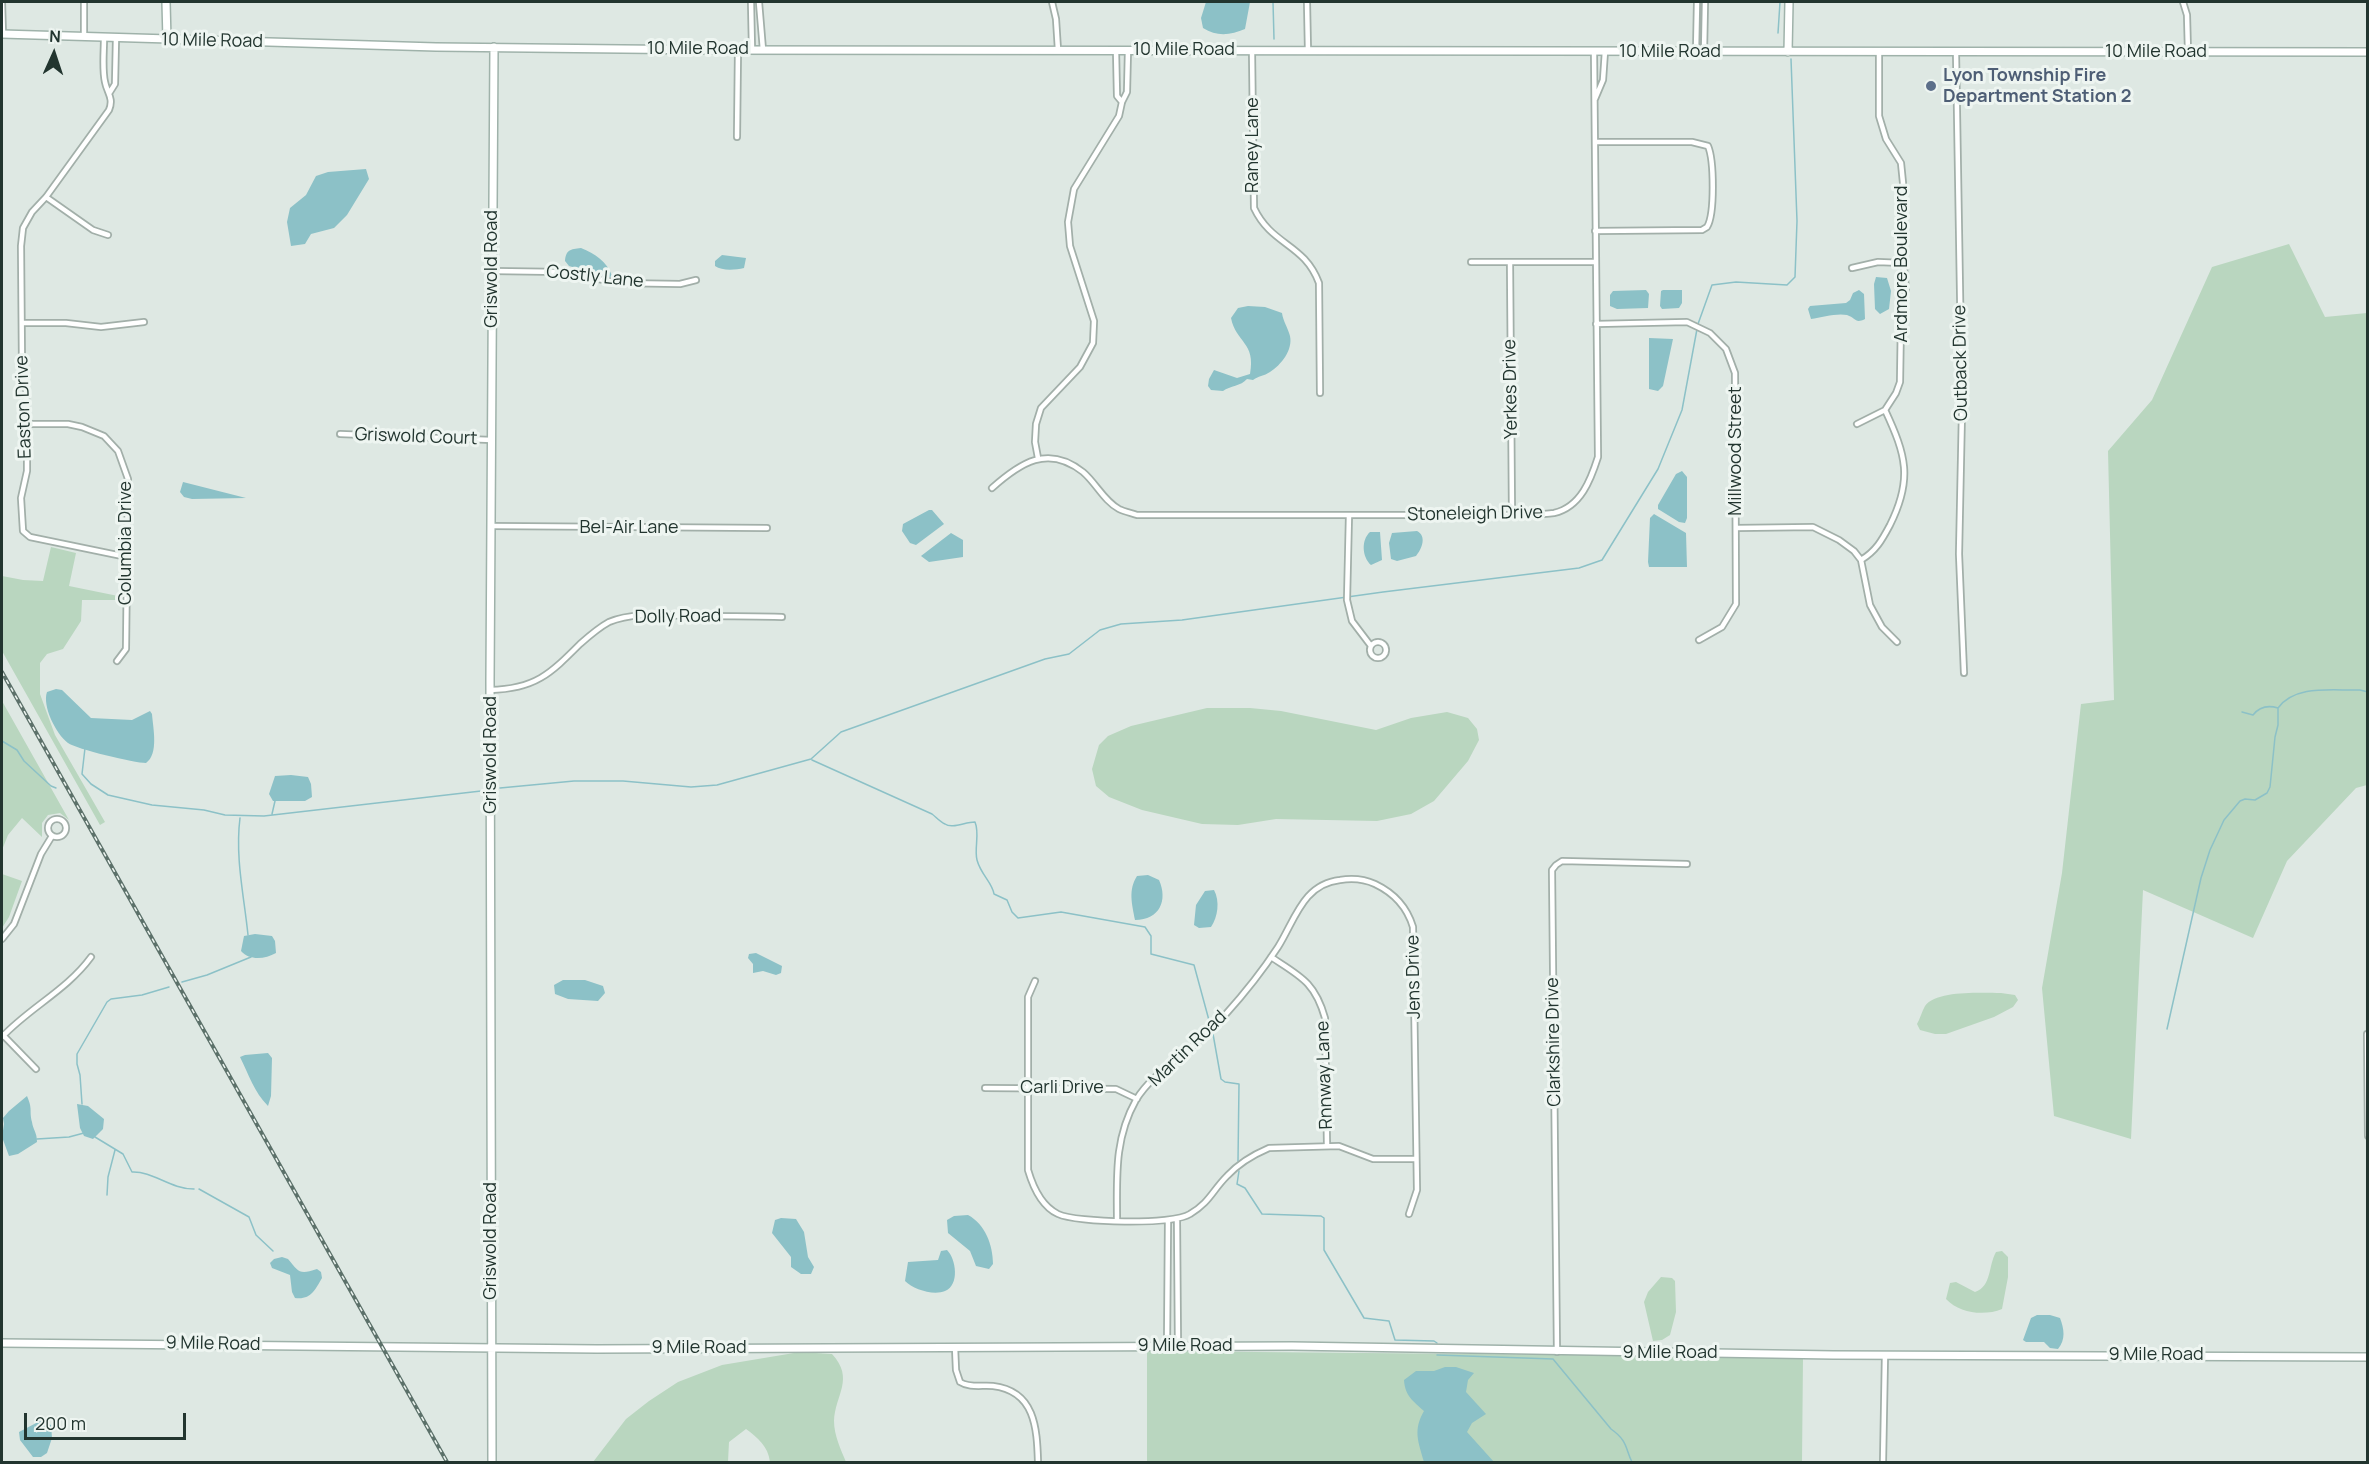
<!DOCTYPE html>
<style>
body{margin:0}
#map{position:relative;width:2369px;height:1464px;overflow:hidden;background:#dee8e3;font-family:Manrope,sans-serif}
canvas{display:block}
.frame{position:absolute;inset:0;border:3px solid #22352f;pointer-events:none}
.north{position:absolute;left:24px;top:24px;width:60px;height:60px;-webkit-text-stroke:4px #eef5f1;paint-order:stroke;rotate:3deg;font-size:16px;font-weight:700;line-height:24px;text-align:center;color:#22352f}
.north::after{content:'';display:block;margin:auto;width:21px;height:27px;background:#22352f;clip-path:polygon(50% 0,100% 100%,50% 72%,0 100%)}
.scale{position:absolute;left:24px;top:1413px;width:162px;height:27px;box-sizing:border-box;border:3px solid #22352f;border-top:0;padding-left:8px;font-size:18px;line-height:21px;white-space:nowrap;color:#22352f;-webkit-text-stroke:4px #eef5f1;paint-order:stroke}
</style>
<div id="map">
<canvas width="2369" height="1464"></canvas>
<div class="frame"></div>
<div class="north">N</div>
<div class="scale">200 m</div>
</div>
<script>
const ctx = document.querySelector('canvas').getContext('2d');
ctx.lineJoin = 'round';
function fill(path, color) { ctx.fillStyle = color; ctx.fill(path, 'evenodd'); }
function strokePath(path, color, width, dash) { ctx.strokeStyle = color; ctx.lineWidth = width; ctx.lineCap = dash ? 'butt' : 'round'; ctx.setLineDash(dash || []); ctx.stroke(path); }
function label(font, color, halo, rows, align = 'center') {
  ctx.font = font + ' Manrope,sans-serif'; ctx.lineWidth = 6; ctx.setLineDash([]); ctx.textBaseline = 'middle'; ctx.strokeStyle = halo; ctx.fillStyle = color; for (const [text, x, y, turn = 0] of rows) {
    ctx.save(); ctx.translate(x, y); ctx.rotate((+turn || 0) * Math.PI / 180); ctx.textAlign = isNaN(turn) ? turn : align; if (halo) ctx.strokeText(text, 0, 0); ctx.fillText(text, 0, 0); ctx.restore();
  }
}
fill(new Path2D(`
 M 2289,244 L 2325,317 L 2367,313 L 2367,785 L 2356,788 L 2287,861 L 2253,938 L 2143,890 L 2131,1139 L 2054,1116 L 2042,988 L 2062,873 L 2081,704 L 2114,700 L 2108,451 L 2152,400 L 2212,267 Z
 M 51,547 L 76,553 L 69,586 L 118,596 L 118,600 L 82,600 L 81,621 L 63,649 L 47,654 L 40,663 L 40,694 L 55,735 L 105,822 L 100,825 L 2,651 L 2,576 L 23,580 L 43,581 Z
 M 2,701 L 69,820 L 60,813 L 48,815 L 42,823 L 42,837 L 22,818 L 8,835 L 2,850 Z
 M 1207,708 L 1250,708 L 1281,711 L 1376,730 L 1411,718 L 1447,712 L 1468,718 L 1477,729 L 1479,740 L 1468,761 L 1434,801 L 1411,814 L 1377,821 L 1276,819 L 1238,825 L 1202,824 L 1142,810 L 1109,797 L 1096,786 L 1092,769 L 1099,745 L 1108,736 L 1131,726 Z
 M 2,874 L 22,881 L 9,917 L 2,928 Z
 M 2001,993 L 2015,995 L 2018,1000 L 2013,1007 L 1994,1017 L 1946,1034 L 1935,1034 L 1920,1030 L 1917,1024 C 1920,1019 1922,1011 1925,1006 C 1936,990 1983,993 2001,993 Z
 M 2002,1251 L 2008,1257 L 2008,1277 L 2002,1309 C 1985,1316 1960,1314 1946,1299 L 1950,1283 L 1956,1282 L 1975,1292 C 1992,1286 1988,1266 1996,1252 Z
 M 1661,1277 L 1672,1278 L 1675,1281 L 1676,1312 L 1670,1335 L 1662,1340 L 1653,1341 L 1644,1302 L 1648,1292 Z
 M 1147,1351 L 1803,1357 L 1802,1462 L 1147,1462 Z
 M 800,1352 L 832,1354 C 855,1379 835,1395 834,1421 C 834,1435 841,1450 846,1462 L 770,1462 C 768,1446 758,1438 746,1429 L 729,1442 L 728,1462 L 593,1462 L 626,1419 L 649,1401 L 678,1382 L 722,1365 Z`), '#b9d6bf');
fill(new Path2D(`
 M 1206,2 L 1250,2 L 1245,29 C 1231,35 1217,37 1203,28 L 1201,18 Z
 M 366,169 L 369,179 L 347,215 L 334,228 L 311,234 L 305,244 L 291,246 L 287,222 L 290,208 L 306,195 L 316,176 L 328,172 Z
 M 581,248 C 595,254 607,261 612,276 L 610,278 L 569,266 L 565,261 C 566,250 570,249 581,248 Z
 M 722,255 L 746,258 L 744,268 C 735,270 722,271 715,266 L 715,261 Z
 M 1876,277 L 1887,278 L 1891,291 L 1889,309 L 1880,314 L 1875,309 L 1874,284 Z
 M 1646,290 L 1649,294 L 1648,308 L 1617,309 L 1610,306 L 1610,295 L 1613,291 Z
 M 1663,290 L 1682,290 L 1682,303 L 1679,308 L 1662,309 L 1660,306 L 1661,291 Z
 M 1859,290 L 1864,294 L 1865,319 C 1855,324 1856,318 1847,315 C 1837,313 1822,317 1811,319 L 1808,309 L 1810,306 L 1846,303 L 1850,300 L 1853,293 Z
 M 1248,306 L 1265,307 L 1282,313 C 1283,321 1288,328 1290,336 C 1293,350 1281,365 1270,372 C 1264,376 1258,376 1253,380 L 1247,379 C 1241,386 1230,386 1223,391 L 1211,390 L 1208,386 L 1209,379 L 1214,370 L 1237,378 L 1250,374 C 1256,342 1236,343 1231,318 L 1238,308 Z
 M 1649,338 L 1673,339 L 1663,386 L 1658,391 L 1649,389 Z
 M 1682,471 L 1687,477 L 1687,518 L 1685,523 L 1679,522 L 1658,509 L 1658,505 L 1676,474 Z
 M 183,482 L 246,498 L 192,499 L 184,497 L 180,492 Z
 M 929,510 L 932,510 L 944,524 L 916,545 L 910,543 L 902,531 L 903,524 Z
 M 1654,514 L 1686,533 L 1687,567 L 1649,567 L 1648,562 L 1650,518 Z
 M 1417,531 C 1427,536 1422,549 1416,556 L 1397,561 L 1391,559 L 1389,543 L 1392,533 Z
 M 1370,532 L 1380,532 L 1382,560 L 1371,565 C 1362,557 1361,540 1370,532 Z
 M 951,533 L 963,540 L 963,557 L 929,562 L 921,556 Z
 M 56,689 L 62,690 L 91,718 L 132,720 L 150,711 L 152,714 C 153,728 159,754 146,763 C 135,763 76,749 68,743 C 56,734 42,706 47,692 Z
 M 291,775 L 308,777 L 311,784 L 312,797 L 305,801 L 273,801 L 269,794 L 275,776 Z
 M 1148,875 L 1159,880 C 1168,900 1160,920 1135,920 C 1132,904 1128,890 1137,876 Z
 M 1214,890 C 1220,901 1218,917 1211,927 L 1199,928 L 1194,925 L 1196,905 L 1205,891 Z
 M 255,934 L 272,936 L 275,941 L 276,953 C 265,959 250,961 241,951 L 244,936 Z
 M 756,953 L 782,966 L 781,973 L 776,975 L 763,971 L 753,973 L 753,964 L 748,958 L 749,954 Z
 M 563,980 L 585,980 L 603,986 L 605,993 L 598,1001 L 568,999 L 555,994 L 554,985 Z
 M 268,1053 L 272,1058 L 271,1096 L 268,1106 C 254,1092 249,1075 240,1057 L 245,1055 Z
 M 27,1096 C 33,1110 29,1110 32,1122 C 33,1130 37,1132 37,1142 L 18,1154 L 9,1156 L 2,1137 L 4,1124 L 3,1118 L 9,1111 Z
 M 77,1104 L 88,1106 L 104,1119 L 103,1129 L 93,1139 L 84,1136 L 80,1128 Z
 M 968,1215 C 985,1224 993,1245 993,1264 L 989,1269 L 976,1266 L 970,1251 L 948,1233 L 947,1220 L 954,1216 Z
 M 781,1218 L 796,1219 L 804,1232 L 808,1257 L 814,1267 L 811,1274 L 801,1274 L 791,1267 L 791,1257 L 772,1233 L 775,1220 Z
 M 947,1250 C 956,1259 960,1285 945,1291 C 933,1296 913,1289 905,1281 L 908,1262 L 938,1260 L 941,1251 Z
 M 282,1257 L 288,1259 C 299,1272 299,1275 317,1269 L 321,1272 L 322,1278 C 315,1290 311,1300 295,1298 L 292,1292 L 290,1275 L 272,1268 L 270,1263 L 274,1259 Z
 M 2037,1315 L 2050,1315 L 2060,1318 C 2064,1329 2066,1339 2058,1349 L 2050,1348 L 2044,1342 L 2026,1342 L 2023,1340 L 2031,1318 Z
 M 1445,1367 L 1456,1367 L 1474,1373 L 1468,1380 L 1466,1392 L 1486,1414 L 1472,1423 L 1467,1432 L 1494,1462 L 1424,1462 C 1418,1441 1413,1430 1424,1411 C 1413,1401 1405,1396 1404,1380 L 1416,1371 L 1434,1371 Z
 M 40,1421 L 51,1425 L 52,1438 L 47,1453 L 41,1457 L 33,1457 L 20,1440 L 19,1432 Z`), '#8cc1c7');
strokePath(new Path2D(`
 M 1273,2 L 1274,39
 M 1778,33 L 1780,2
 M 1698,324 L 1712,285 L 1736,282 L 1787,285 L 1795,277 L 1797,221 L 1791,59
 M 2242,712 L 2253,715 C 2260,706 2268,705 2278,708
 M 2,741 L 17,750 L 24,761 L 51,786 L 56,788
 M 85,748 L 82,774 L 91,784 L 108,795 L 152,805 L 204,810 L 225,815 L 264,816 L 481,791
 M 812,760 L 932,814 C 936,817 940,822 945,824 C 952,829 965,822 975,822 C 980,834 974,848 977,860 C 981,875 992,882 994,894 L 1007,900 L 1012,912 L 1018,918 L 1061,912 L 1145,927 L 1151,936 L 1151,954 L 1194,965 L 1210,1024
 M 500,788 L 574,781 L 623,781 L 691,787 L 717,785 L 811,759 L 841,732 L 1045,659 L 1069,654 L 1100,630 L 1121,624 L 1182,620 L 1383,592 L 1579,568 L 1602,560 L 1658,469 L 1682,410 L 1697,329
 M 272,814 L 275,801
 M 240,818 C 235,857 244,896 248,935
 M 182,982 L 207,975 L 251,957 L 250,955
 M 2167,1029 L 2201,878 L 2210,850 L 2224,820 L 2240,801 L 2245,799 L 2255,800 L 2267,793 L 2270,787 L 2275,737 L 2278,725 L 2278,708 C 2296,684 2333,691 2360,690 L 2368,692
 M 1213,1034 L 1221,1079 L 1225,1082 L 1239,1084 L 1238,1161
 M 82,1104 L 80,1075 L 77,1064 L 77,1054 L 107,1002 L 111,999 L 142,995 L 169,987
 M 95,1137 L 123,1154 L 132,1172 C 153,1171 170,1189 194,1189
 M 37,1139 L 69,1137 L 84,1133
 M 1239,1171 L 1237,1184 L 1245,1188 L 1262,1214 L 1321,1216 L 1324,1218 L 1324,1250 L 1364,1318 L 1389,1321 L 1395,1340 L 1434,1341 L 1437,1343
 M 199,1189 L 249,1217 L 256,1235 L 273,1251
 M 107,1195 L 108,1177 L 115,1150
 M 1437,1355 L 1553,1359 L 1611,1429 C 1628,1441 1625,1448 1632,1462`), '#8cc1c7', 1.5);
const street = new Path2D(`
 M 2,2 L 3,34
 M 84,2 L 84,37
 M 751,2 L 752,50
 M 759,2 L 763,50
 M 1052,2 L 1056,19 L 1058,50
 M 1307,2 L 1308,51
 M 2183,2 L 2187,15 L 2188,52
 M 104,38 C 104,52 102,69 105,82 C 107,93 114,98 109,110 L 46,197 L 32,212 L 23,228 L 21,246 L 22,365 L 26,384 L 27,424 L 27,471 L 21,498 L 23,531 L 30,537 L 127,557
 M 1116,50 L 1117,96 L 1122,102
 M 1252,51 L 1254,208 C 1272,246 1304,243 1319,283 L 1320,393
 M 1696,52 L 1697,2
 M 1704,52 L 1705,2
 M 1956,52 L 1962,411 L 1959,554 L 1964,673
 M 110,92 L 115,84 L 116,38
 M 1595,99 L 1603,80 L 1605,51
 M 737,137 L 738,50
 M 1595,142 L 1692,142 L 1708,146 C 1714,160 1715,214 1707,227 L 1702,230 L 1595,231
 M 46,197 L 93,230 L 108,235
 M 1471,262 L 1595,262
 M 1510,262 L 1512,515
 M 1852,268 L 1878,262 L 1902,263
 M 493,271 L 562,272 L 619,283 L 680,284 L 696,280
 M 22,323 L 66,323 L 101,327 L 144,322
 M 1596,324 L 1687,322 L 1710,333 L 1726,349 L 1735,373 L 1736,604 L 1722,627 L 1699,640
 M 27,424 L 68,424 L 82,427 L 104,436 L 118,451 L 128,479 L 126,649 L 117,661
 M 1857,424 L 1885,410 L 1896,393 L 1900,382 L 1901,319 L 1906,290 L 1901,233 L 1903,183 L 1901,163 L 1886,139 L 1879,116 L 1879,52
 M 340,434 L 492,440
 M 1038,458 L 1035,442 L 1036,424 L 1041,408 L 1080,367 L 1093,343 L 1094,321 L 1070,246 L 1068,222 L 1074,189 L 1119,116 L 1122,102 L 1127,92 L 1128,50
 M 992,488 C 1020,463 1048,444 1083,472 C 1096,483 1104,501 1119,509 C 1125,512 1132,513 1137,515 L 1512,515 C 1526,514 1541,515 1554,513 C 1581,507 1591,479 1598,457 L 1594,51
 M 1349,515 L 1347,600 L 1352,621 L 1371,646
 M 491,526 L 767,528
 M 1736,528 L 1813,527 L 1839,540 L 1854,551 L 1861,560 L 1870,605 L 1882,627 L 1897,642
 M 1861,560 C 1876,551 1882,540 1890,525 C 1913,479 1906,455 1885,410
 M1370 650a8 8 0 1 1 16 0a8 8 0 1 1-16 0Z
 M 490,690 C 535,689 550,674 580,644 C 589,636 598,628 609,622 C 635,611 668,616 695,616 C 724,616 753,616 782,617
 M48 828a9 9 0 1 1 18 0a9 9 0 1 1-18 0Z
 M 2,939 L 14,924 L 41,854 L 52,836
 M 1271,957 C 1300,976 1315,982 1325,1018 L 1327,1145
 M 1035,981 L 1028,997 L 1028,1170 C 1033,1187 1041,1206 1058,1214 C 1077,1223 1173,1225 1190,1214 C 1210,1202 1212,1191 1227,1176 C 1238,1164 1255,1154 1269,1148 L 1339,1146 L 1373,1159 L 1416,1159
 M 2,1034 L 36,1069
 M 2367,1034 L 2368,1136
 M 2,1037 C 29,1008 67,990 91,957
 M 985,1088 L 1116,1089 L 1137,1099
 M 1117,1220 C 1117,1177 1114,1139 1136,1100 C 1149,1078 1173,1063 1192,1047 C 1204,1037 1214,1026 1225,1015 C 1244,994 1263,970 1278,947 C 1295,920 1303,884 1340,880 C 1352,878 1364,879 1375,884 C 1394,893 1407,907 1413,927 L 1417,1190 L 1409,1214
 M 1177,1220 L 1178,1346
 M 1167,1346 L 1168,1221
 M 955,1347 L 956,1370 L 960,1382 C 969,1388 982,1385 993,1386 C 1035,1391 1037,1428 1038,1462
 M 1557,1352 L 1552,870 L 1556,865 L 1562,861 L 1687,864
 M 1883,1462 L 1885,1355`);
const secondary = new Path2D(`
 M 166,2 L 167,40
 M 2,34 L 436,47 L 716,50 L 2368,52
 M 1788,52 L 1789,2
 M 2,1343 L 597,1349 L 1292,1346 L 1833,1355 L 2368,1357
 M 492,1462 L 490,680 L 494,47`);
strokePath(street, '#a2afa9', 8);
strokePath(secondary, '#9fb2aa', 10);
strokePath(street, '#fff', 4.5);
strokePath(secondary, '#fff', 7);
const rail = new Path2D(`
 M 2,672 L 447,1462`);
strokePath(rail, '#5c716a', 4);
strokePath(rail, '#eef5f1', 1.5, [4.5]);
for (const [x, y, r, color] of [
 [1931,86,6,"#5c6f8a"]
]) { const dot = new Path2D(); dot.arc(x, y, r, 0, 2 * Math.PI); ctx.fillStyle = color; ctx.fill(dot); strokePath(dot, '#eef5f1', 2); }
label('18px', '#22352f', '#eef5f1', [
 ["10 Mile Road",212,41,1],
 ["10 Mile Road",698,49],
 ["10 Mile Road",1184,50],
 ["10 Mile Road",1670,52],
 ["10 Mile Road",2156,52],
 ["Raney Lane",1253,145,-90],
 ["Ardmore Boulevard",1902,264,-90],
 ["Griswold Road",492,269,-90],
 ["Costly Lane",595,277,6],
 ["Outback Drive",1961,363,-91],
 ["Yerkes Drive",1511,389,-91],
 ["Easton Drive",24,407,-92],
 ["Griswold Court",416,437,2],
 ["Millwood Street",1736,451,-90],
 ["Stoneleigh Drive",1475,514,-1],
 ["Bel-Air Lane",629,528],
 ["Columbia Drive",126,543,-90],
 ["Dolly Road",678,617,-1],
 ["Griswold Road",491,755,-90],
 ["Jens Drive",1414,977,-91],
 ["Clarkshire Drive",1554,1042,-91],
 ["Martin Road",1188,1049,-44],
 ["Rnnway Lane",1325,1075,-92],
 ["Carli Drive",1062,1088],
 ["Griswold Road",491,1241,-90],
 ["9 Mile Road",213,1344,1],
 ["9 Mile Road",1185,1346],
 ["9 Mile Road",699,1348],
 ["9 Mile Road",1670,1353],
 ["9 Mile Road",2156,1355]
]);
label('bold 18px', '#4e5e75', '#eef5f1', [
 ["Lyon Township Fire",1943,76],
 ["Department Station 2",1943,97]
], 'left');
</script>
